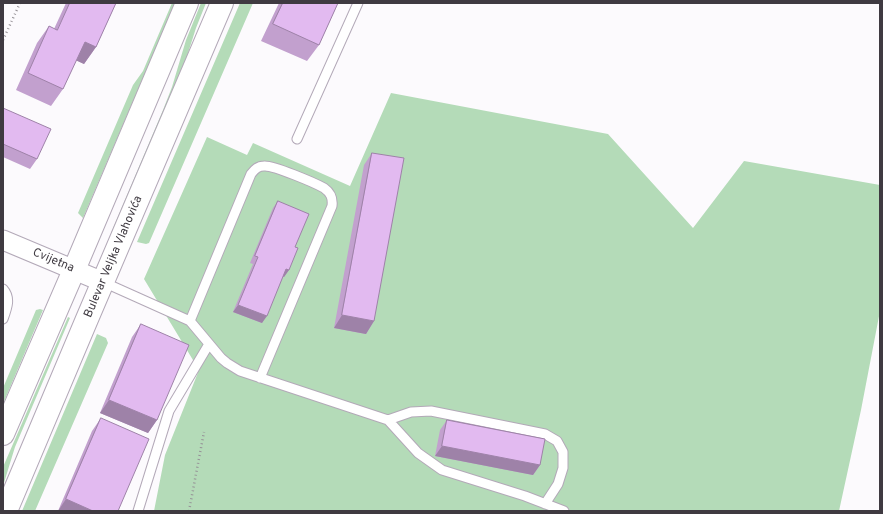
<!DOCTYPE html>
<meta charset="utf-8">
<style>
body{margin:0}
#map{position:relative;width:883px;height:514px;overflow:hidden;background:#fcfafd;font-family:Overpass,sans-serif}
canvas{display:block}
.frame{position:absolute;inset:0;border:4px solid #3f3a41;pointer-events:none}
</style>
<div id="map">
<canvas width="883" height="514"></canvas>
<div class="frame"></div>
</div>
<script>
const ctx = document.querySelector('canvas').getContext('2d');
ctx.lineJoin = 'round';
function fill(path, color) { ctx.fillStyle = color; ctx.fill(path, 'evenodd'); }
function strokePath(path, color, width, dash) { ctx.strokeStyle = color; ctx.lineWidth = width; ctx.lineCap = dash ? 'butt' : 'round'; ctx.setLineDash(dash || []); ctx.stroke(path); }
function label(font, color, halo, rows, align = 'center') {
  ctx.font = font + ' Overpass,sans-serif'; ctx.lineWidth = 3; ctx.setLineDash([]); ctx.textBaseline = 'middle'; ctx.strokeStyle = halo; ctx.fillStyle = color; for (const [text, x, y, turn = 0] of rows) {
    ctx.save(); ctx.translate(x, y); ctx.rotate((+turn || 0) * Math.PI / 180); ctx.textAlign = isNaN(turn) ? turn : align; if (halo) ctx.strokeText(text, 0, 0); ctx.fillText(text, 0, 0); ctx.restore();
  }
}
fill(new Path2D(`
 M 172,3 L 175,3 L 83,218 L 78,213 L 133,85 L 143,71 Z
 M 201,3 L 206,3 L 196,28 L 182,72 L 114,235 L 111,233 L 163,110 L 172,87 L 186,40 Z
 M 240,3 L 253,3 L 149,243 L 146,244 L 137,242 Z
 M 391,93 L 608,134 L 693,228 L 744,161 L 880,185 L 880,311 L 861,410 L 839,511 L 154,511 L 165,455 L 199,370 L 144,279 L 207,137 L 247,155 L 253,143 L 350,186 Z
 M 40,309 L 43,310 L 3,404 L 3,388 L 36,310 Z
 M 68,317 L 70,318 L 15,447 L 3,486 L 3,467 Z
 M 97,334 L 106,338 L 108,343 L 35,511 L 22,511 Z`), '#b4dbb8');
const service = new Path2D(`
 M 297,139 L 358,3
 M 103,282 L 190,321 L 221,358 L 227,363 L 240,371 L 388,420 L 418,453 L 442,470 L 525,496 L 564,511
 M 3,289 C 11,298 7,308 3,319
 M 190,321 L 251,174 C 255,169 258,166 264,166 C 273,165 315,183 324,188 C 331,193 333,198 332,206 L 260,378
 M 388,420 L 411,412 L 431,411 L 545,434 L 557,441 L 563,452 L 563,468 L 558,484 L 545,504
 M 138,511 L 169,411 L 209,344`);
const minor = new Path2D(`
 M 3,240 L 103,282`);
const secondary = new Path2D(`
 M 3,434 L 74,270 L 187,3
 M 6,511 L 87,319 L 222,3`);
strokePath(service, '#b3a9b8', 11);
strokePath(minor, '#b3a9b8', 21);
strokePath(secondary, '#b3a9b8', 24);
strokePath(new Path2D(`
 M 3,40 L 20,3
 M 189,511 L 204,432`), '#969297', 2.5, [1, 3]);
strokePath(service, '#fff', 9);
strokePath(minor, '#fff', 19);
strokePath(secondary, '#fff', 22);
fill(new Path2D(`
 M 66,3 L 116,3 L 96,47 L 84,64 L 76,60 L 63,89 L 51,106 L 16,90 L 37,43 L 49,26 L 54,29 Z
 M 279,3 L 338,3 L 319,45 L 307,61 L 261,41 Z
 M 3,108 L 37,159 L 30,169 L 3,157 Z
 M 372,153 L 374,321 L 366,334 L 334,328 L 364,165 Z
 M 278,201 L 295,247 L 289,270 L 284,277 L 283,277 L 262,323 L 233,312 L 253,264 L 250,263 L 273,208 Z
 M 141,324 L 157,420 L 148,433 L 100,413 L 132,337 Z
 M 101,418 L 118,511 L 58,511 L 92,431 Z
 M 447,420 L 540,465 L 533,475 L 435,456 L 440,430 Z`), '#c2a0ce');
fill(new Path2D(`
 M 85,42 L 96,47 L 84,64 L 73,59 Z
 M 286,269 L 289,270 L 284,277 L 282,276 Z
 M 238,305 L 267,316 L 262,323 L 233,312 Z
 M 342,315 L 374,321 L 366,334 L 334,328 Z
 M 109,400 L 157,420 L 148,433 L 100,413 Z
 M 442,446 L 540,465 L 533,475 L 435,456 Z
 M 66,499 L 93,511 L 58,511 Z`), '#9e82a8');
const building = new Path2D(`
 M 70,3 L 116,3 L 96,47 L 85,42 L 63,89 L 28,73 L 49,26 L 57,30 Z
 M 283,3 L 338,3 L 319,45 L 273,24 Z
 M 3,108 L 51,129 L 37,159 L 3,144 Z
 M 372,153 L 404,158 L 374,321 L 342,315 Z
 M 278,201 L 309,214 L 295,247 L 298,248 L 289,270 L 286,269 L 267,316 L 238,305 L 258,257 L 255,256 Z
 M 141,324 L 189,345 L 157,420 L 109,400 Z
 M 101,418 L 149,439 L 118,511 L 93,511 L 66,499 Z
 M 447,420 L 545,439 L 540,465 L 442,446 Z`);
fill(building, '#e2baf0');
strokePath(building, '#9e82a8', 1);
label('12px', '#3f3a41', '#fff', [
 ["Bulevar Veljka Vlahovića",114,257,-67],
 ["Cvijetna",53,261,23]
]);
</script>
